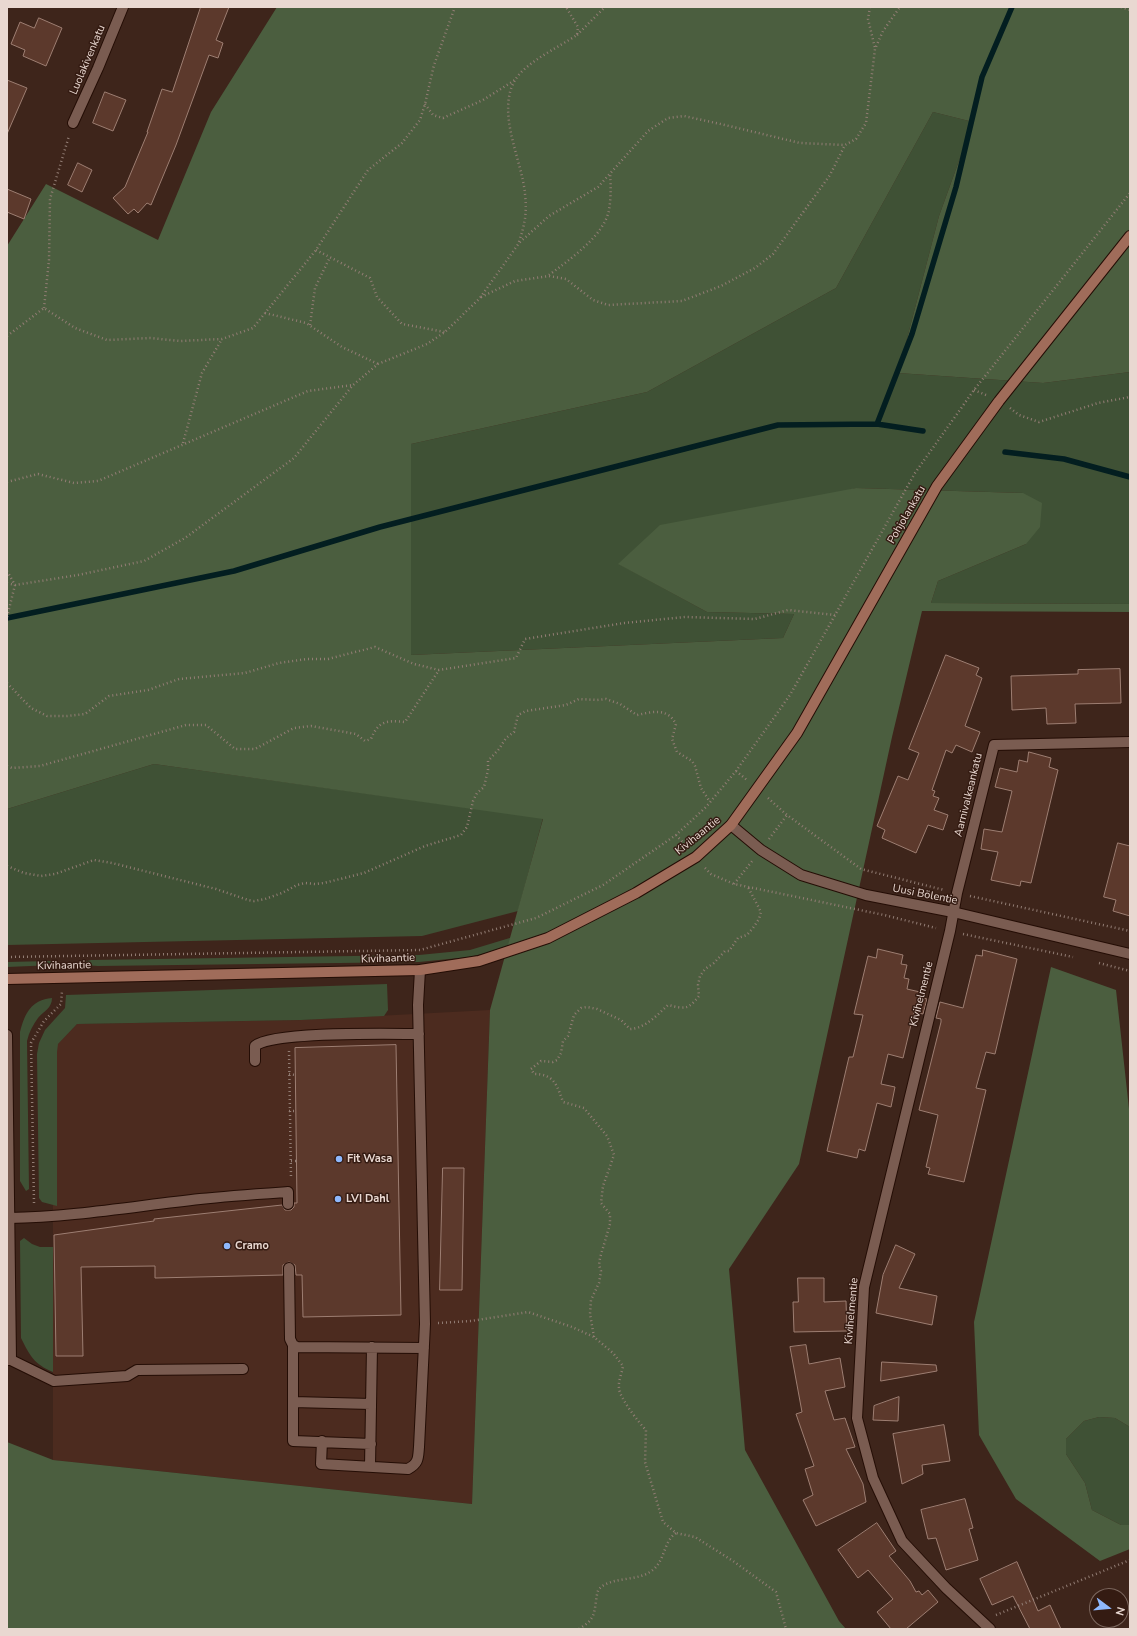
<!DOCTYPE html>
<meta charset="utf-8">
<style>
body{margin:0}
#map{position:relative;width:1137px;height:1636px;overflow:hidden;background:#3e251b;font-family:"Nunito Sans",sans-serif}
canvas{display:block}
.frame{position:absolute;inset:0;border:8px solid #e9d8d1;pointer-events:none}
.north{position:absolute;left:1089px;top:1588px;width:40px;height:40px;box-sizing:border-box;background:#341b12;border:1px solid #7c675e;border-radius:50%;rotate:106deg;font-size:11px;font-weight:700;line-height:16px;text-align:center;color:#e9d8d1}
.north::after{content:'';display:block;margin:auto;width:14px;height:18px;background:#8eb8fd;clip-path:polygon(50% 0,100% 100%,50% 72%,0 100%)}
</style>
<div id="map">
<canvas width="1137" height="1636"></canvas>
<div class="frame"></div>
<div class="north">N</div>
</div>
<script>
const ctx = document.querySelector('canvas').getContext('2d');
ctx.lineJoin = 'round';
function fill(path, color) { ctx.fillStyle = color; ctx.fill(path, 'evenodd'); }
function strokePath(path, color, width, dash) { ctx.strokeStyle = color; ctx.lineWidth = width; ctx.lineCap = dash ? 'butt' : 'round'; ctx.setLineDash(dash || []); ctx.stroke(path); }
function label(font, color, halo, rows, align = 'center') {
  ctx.font = font + ' "Nunito Sans",sans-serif'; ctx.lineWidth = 3; ctx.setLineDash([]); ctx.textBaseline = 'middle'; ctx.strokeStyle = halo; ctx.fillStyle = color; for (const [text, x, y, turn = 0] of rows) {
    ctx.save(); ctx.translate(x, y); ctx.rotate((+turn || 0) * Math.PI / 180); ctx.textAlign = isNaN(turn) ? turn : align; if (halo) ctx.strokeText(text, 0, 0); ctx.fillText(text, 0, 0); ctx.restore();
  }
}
fill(new Path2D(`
 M 490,1010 L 472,1504 L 53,1460 L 53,1049 L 77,1024 L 301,1020 Z`), '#4c2b1f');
fill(new Path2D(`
 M 933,112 L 973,122 L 939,216 L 898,373 L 1043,383 L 1130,372 L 1130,604 L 931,603 L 938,581 L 1026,544 L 1023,493 L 856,488 L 619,564 L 707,612 L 794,614 L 783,638 L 411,655 L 182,530 L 411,444 L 647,392 L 836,288 Z
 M 154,764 L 543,818 L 518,911 L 422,936 L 7,945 L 7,809 Z
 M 576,918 L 499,950 L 469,957 L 419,962 L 98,966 L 84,965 L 84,962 L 91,960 L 419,955 L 470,950 Z
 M 50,961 L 55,965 L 7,967 L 7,962 Z
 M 387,984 L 388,1010 L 384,1016 L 301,1020 L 77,1024 L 58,1044 L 57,1052 L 57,1206 L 42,1202 L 39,1198 L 37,1054 L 39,1043 L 45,1030 L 65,1008 L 66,995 Z
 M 52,998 C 52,1008 44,1011 38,1018 C 33,1025 29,1032 27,1041 L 29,1189 L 26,1191 L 20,1181 L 20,1032 C 25,1013 31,1000 52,998 Z
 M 24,1238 L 32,1244 L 40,1247 L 53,1247 L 53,1372 C 34,1364 30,1356 21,1338 L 20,1241 Z
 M 1099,1417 L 1115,1418 L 1130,1427 L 1130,1525 L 1121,1525 L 1092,1510 L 1085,1483 L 1066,1454 L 1066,1439 L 1084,1421 Z`), '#3f5135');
fill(new Path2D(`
 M 277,7 L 1130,7 L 1130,372 L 1043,383 L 898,373 L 939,216 L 973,122 L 933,112 L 836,288 L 647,392 L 411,444 L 411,655 L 783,638 L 794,614 L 707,612 L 618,564 L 660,525 L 856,488 L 1023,493 L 1042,503 L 1040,527 L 1026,544 L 938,581 L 931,603 L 1130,604 L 1130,612 L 922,611 L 892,737 L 799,1164 L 729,1269 L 745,1450 L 839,1621 L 846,1629 L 7,1629 L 7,1442 L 53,1460 L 472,1504 L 490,1010 L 543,819 L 154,764 L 7,809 L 7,246 L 46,184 L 158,240 L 211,112 Z
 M 1051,967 L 1116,990 L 1130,1118 L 1130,1427 L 1115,1418 L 1099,1417 L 1084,1421 L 1066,1439 L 1066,1454 L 1085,1483 L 1092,1510 L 1121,1525 L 1130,1525 L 1130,1549 L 1100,1561 L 1016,1499 L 979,1435 L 974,1322 Z`), '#4b5e3f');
strokePath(new Path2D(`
 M 877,424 L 912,334 L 956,187 L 982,77 L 1012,7
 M 1005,452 L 1064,459 L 1130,477
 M 7,618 L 234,571 L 380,527 L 778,425 L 877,424 L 923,431`), '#031e20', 5.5);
const building = new Path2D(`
 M 201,7 L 229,7 L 216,40 L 223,43 L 218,58 L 209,55 L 176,145 L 151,205 L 147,203 L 138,213 L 134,209 L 128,214 L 113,198 L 125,187 L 148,132 L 147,132 L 162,89 L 172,92 Z
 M 39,18 L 62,28 L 46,66 L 23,56 L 25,50 L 11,44 L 20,22 L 34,28 Z
 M 7,80 L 27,88 L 7,134 Z
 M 105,92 L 126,100 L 113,131 L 93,123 Z
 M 78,163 L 92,170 L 82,192 L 68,185 Z
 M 7,189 L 31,199 L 24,219 L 7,212 Z
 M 946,655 L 979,668 L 976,675 L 982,678 L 965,726 L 980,732 L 972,752 L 956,745 L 952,753 L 946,750 L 932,790 L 935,791 L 933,796 L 939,798 L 934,810 L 948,815 L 943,830 L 928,825 L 916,853 L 882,838 L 885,830 L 877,826 L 898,776 L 908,780 L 919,753 L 909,749 Z
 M 1120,669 L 1121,703 L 1075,704 L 1076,723 L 1047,724 L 1046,708 L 1012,710 L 1011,676 L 1078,674 L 1078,670 Z
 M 1029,752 L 1051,758 L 1049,767 L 1058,770 L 1031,883 L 1021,881 L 1020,886 L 991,880 L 998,852 L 981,849 L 984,829 L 1002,832 L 1012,791 L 995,787 L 1000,768 L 1017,772 L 1019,760 L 1027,762 Z
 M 1118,843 L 1130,846 L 1130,916 L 1113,911 L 1116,900 L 1104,897 Z
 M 878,949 L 903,955 L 901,964 L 907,965 L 904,978 L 909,979 L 907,989 L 920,992 L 919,997 L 927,999 L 923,1014 L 914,1012 L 903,1058 L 888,1054 L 881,1084 L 895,1087 L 891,1107 L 877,1103 L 865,1151 L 859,1149 L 857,1158 L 827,1151 L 849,1057 L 853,1057 L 863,1015 L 854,1014 L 868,956 L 876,958 Z
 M 983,950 L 1017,959 L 995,1054 L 986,1052 L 976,1088 L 986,1090 L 964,1182 L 928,1174 L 930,1168 L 926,1167 L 938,1115 L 919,1110 L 941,1022 L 941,1019 L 936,1018 L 940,1002 L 963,1008 L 976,955 L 982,956 Z
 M 396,1045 L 401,1315 L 303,1317 L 302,1275 L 296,1275 L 295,1265 L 289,1262 L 283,1265 L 283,1275 L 155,1278 L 155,1266 L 81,1267 L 83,1356 L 56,1356 L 54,1235 L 154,1221 L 154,1219 L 282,1205 L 285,1210 L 291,1210 L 294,1207 L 294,1203 L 297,1203 L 295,1048 Z
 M 443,1168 L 464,1168 L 462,1290 L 440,1290 Z
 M 896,1245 L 915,1254 L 899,1288 L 937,1296 L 932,1325 L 876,1313 L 883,1275 Z
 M 798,1278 L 824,1278 L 824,1302 L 846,1301 L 847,1331 L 794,1332 L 793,1302 L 798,1302 Z
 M 806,1345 L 809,1364 L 840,1358 L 845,1387 L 825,1391 L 834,1420 L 845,1418 L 855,1447 L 846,1449 L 863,1484 L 866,1502 L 816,1526 L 803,1500 L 813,1495 L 805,1469 L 814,1466 L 796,1414 L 802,1412 L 790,1347 Z
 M 882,1362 L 936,1365 L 937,1371 L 881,1381 Z
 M 899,1397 L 898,1421 L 873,1420 L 874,1406 Z
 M 944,1425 L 950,1461 L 922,1465 L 923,1474 L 902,1484 L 893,1434 Z
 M 965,1499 L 973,1528 L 969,1529 L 978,1560 L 946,1570 L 936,1538 L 928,1539 L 921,1510 Z
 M 877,1523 L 896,1551 L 889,1556 L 910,1581 L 916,1592 L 919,1591 L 922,1595 L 928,1590 L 938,1602 L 906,1629 L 891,1629 L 877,1612 L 893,1599 L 868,1570 L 858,1578 L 838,1550 Z
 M 1017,1562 L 1038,1611 L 1050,1605 L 1061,1629 L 1030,1629 L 1013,1596 L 992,1605 L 980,1579 Z`);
fill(building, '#5c392c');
strokePath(building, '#9d7e72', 1);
const service = new Path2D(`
 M 255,1061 L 255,1046 C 274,1031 389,1034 419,1034
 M 9,1218 C 73,1217 136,1206 200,1199 C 229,1196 259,1194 288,1192 L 288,1204
 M 289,1268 L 290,1339 L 293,1345 L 297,1347 L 424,1348
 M 293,1345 L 293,1441 L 371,1444
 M 7,1360 L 11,1360 L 54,1381 L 127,1376 L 137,1370 L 243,1369
 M 293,1402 L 371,1404
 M 322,1441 L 321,1464 L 408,1469 C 419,1463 418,1458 419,1447 L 425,1324 L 418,1005 L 420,970
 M 370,1466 L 372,1347`);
const minor = new Path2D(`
 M 73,123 L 98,68 L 123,7
 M 7,1035 L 11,1360
 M 990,1629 L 946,1588 L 902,1541 L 873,1478 L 857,1418 L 864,1287 L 950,931 L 957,893 L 994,745 L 1130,742`);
const tertiary = new Path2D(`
 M 731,825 L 761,850 L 801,875 L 866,895 L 953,912 L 1130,954`);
const secondary = new Path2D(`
 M 7,979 L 420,970 L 479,961 L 548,938 L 636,893 L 696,857 L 731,825 L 797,733 L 937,486 L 999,401 L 1130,236`);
strokePath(service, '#240d05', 12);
strokePath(minor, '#240d05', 12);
strokePath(tertiary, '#240d05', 12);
strokePath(secondary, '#240d05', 12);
strokePath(new Path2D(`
 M 870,7 L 868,19 L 875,48
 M 1121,7 L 1130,10
 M 577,35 L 605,7
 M 425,104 L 433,115 L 443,118 L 483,100 L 515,80
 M 519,242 C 525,224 527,213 525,194 C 522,160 496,113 515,80 C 526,62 559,47 577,35 L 578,27 L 566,7
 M 316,250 L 370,278 L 377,297 L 402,324 L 445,332
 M 549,275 C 569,260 604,236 609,210 C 611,198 611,185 610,173
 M 481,297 L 515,281 L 549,276 L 566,279 L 593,300 L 608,305 L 682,301 L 721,286 L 755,268 L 773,254 L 830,175 L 845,145
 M 44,308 L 49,260 L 50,199 L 69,136
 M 265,313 L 306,323 L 342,347 L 378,364
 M 310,325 L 315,288 L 330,257
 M 7,336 L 44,308 L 75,328 L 107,340 L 150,338 L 180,341 L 222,339 L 253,328 L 316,250 L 368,170 L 402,143 L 420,120 L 425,104 L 434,65 L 455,7
 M 974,390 L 986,395
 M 1010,408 L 1019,415 L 1039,422 L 1098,403 L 1130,397
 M 183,443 L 202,373 L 222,339
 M 7,482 L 38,474 L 74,483 L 98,481 L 308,391 L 353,385
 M 7,571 L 15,585 L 7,617
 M 7,583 L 15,585 L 78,575 L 144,561 L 185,538 L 294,458 L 353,385 L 378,364 L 427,344 L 445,332 L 480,298 L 519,243 L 549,216 L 598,187 L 648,131 L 668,118 L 684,116 L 725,125 L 800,143 L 845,145 L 856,139 L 866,123 L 875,49 L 883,31 L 900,7
 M 7,683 L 31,708 L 47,716 L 67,716 L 85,714 L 109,696 L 148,690 L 179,679 L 245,673 L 279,663 L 307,659 L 328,659 L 375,647 L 414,664 L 439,670 L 516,658 L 525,639 L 624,623 L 685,617 L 755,619 L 788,610 L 835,615
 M 7,766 L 12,768 L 40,766 L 186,725 L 206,725 L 235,749 L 255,749 L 294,728 L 311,726 L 356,734 L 365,741 L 371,739 C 378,721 387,720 405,722 L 439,670
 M 736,771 L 747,780
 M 768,798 L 787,815 L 861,869 L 944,890
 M 676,835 L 687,847
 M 769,839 L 787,815
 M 7,866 L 24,873 L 41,876 L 55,874 L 94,860 L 112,863 L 216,889 L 248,900 L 254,901 L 265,899 L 282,893 L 297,885 L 305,883 L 315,884 L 324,883 L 364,873 L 425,846 L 461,835 L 467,827 L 473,801 L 477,793 L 484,787 L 488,770 L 488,761 L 499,749 L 506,738 L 514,732 L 518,715 L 526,711 L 566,705 L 579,699 L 597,700 L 606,699 L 620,704 L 637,715 C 652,712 667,707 676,724 L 672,739 L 677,752 L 692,761 L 695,766 L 701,788 L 710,802
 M 705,868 L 711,874 L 734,884 L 884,915 L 936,928
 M 734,884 L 753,860
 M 970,896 L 1130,931
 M 963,934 L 1073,957
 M 7,957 L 420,950 L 536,918 L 603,885 L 676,835 L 706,807 L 736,771 L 790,695 L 915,473 L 974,390 L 1130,193
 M 1099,963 L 1130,971
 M 289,1051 L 291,1178
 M 289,1074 L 295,1075
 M 289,1111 L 295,1111
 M 291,1161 L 297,1161
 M 34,1203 L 31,1043 L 44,1021 L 61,1004 L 62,991
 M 438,1323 L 471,1321 L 528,1312 L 572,1327 L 594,1337 L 613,1353 L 623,1366 C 622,1373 618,1381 619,1388 C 619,1397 639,1423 646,1430 L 645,1462 L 663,1522 L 676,1533 L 695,1537 L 733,1561 L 776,1592 L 786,1629
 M 594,1337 L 590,1314 L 591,1300 L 599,1283 L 601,1271 L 599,1265 L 600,1258 L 610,1224 L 610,1214 L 601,1203 L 603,1186 L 614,1155 L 607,1136 L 584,1108 L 563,1102 C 557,1085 554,1074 534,1074 L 531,1069 L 541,1061 L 553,1062 L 557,1060 L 561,1053 L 563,1041 L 568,1036 L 574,1015 L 581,1008 L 587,1007 L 597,1009 L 621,1020 L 630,1029 C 646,1028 657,1015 668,1005 C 685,1009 688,1010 699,996 L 698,985 L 700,976 L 705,969 L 714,963 L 725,951 L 729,951 L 738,938 L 747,935 L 753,928 L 759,919 L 761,912 L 748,887
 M 996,1615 L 1130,1560
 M 579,1629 C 583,1626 589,1623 591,1619 C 597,1612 595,1591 600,1588 C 613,1576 640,1582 654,1569 C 665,1559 664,1541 676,1533`), '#927d74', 2.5, [1, 3]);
strokePath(service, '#7a5c51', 10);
strokePath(minor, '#7a5c51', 10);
strokePath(tertiary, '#7a5c51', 10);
strokePath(secondary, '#a06c5a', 10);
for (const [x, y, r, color] of [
 [339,1159,4,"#8eb8fd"],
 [338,1199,4,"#8eb8fd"],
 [227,1246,4,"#8eb8fd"]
]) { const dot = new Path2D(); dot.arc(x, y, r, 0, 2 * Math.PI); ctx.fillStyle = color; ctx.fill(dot); strokePath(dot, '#341b12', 1.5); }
label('11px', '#e9d8d1', '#341b12', [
 ["Luolakivenkatu",88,60,-67],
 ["Pohjolankatu",907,515,-60],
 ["Aarnivalkeankatu",969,795,-76],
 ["Kivihaantie",698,836,-39],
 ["Uusi Bölentie",925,895,11],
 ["Kivihaantie",388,959,-2],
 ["Kivihaantie",64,966,-1],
 ["Kivihelmentie",922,994,-76],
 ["Kivihelmentie",852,1311,-85]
]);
label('bold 11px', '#e9d8d1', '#341b12', [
 ["Fit Wasa",347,1159],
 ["LVI Dahl",346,1199],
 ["Cramo",235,1246]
], 'left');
</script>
